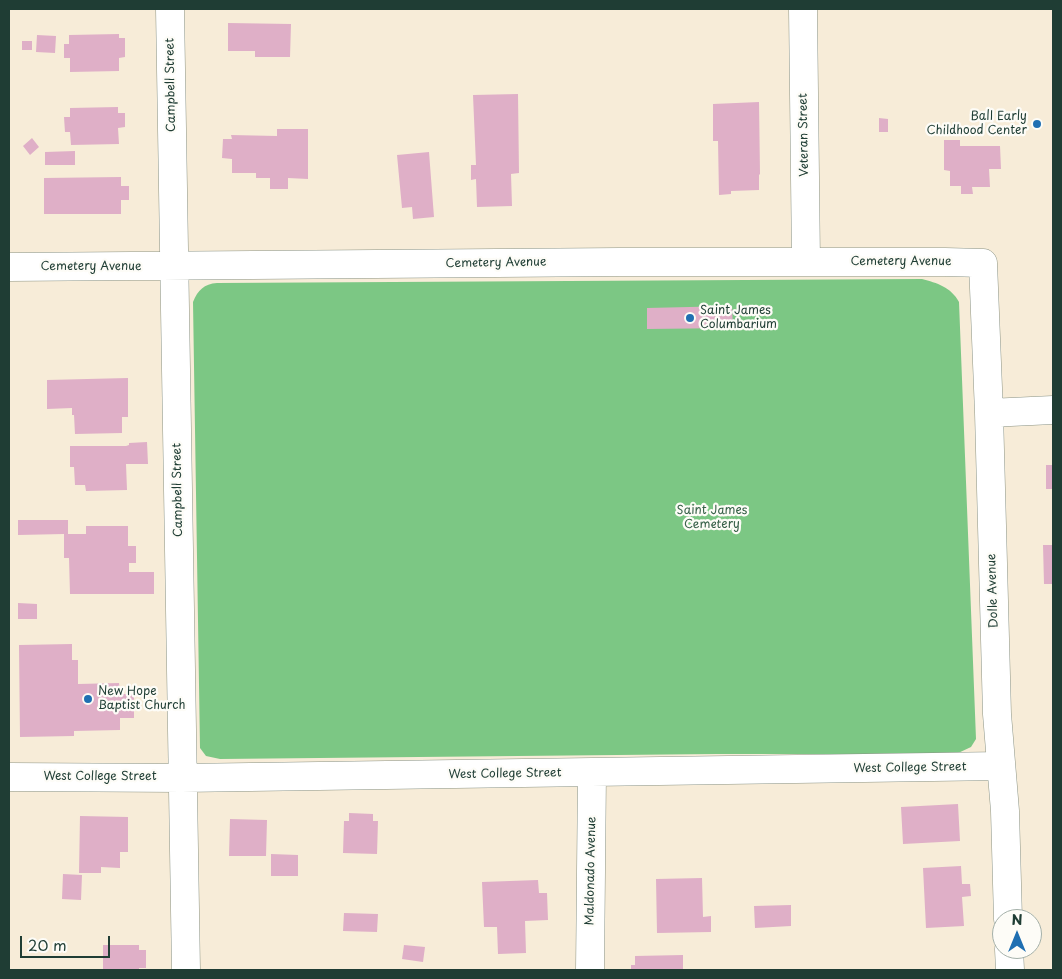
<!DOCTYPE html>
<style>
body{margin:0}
#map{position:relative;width:1062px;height:979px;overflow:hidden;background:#f7ecd8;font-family:"Playpen Sans",sans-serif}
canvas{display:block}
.frame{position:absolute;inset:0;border:10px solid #1f3d34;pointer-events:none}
.north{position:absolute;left:992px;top:909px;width:50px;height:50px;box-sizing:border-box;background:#fdfcf7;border:1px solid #a4b0a9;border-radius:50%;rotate:0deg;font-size:14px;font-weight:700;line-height:20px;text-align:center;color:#1f3d34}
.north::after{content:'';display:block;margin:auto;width:18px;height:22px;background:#1f6fb2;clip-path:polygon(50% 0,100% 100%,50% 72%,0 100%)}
.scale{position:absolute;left:20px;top:936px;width:90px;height:22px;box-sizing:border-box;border:2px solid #1f3d34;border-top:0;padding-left:6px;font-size:15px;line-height:18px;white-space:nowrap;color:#1f3d34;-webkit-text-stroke:4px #fdfcf7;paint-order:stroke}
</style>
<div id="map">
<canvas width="1062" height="979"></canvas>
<div class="frame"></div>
<div class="north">N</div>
<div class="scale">20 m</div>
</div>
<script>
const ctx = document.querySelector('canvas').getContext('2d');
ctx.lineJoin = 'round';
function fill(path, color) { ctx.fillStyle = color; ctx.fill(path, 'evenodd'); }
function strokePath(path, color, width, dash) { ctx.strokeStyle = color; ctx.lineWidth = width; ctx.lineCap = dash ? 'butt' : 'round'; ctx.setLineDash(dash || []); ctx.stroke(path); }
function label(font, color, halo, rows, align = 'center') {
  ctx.font = font + ' "Playpen Sans",sans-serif'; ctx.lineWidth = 4.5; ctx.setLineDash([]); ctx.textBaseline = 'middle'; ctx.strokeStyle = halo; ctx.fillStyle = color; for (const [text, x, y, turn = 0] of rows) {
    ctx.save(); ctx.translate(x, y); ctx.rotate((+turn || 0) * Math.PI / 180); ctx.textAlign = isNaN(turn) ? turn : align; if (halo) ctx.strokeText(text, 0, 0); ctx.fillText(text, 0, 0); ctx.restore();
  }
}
fill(new Path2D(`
 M 922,279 C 937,283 951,287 959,302 L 976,739 L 971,747 L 956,754 L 716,754 L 220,759 L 206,756 L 200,748 L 193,302 C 198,290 204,284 217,283 Z`), '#7cc784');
fill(new Path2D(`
 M 228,23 L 291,24 L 290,57 L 255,57 L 255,51 L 228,51 Z
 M 119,34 L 119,38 L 125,38 L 125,57 L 119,58 L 119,71 L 70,72 L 70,58 L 64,58 L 64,44 L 69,44 L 69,35 Z
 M 37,35 L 56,36 L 55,53 L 36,52 Z
 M 22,41 L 32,41 L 32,50 L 22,50 Z
 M 518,94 L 519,173 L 511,174 L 512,206 L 477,207 L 476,179 L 471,180 L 471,165 L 476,165 L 473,95 Z
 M 759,102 L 760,174 L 759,175 L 759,190 L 731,191 L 731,194 L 719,195 L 718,141 L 713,141 L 713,104 Z
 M 118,107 L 118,113 L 125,113 L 125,127 L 118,128 L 119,144 L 71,145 L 70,132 L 65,132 L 64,117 L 70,117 L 70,108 Z
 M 879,118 L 888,119 L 888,132 L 879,132 Z
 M 277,129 L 308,129 L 308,179 L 288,178 L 288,189 L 270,189 L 270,178 L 256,178 L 256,173 L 232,173 L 232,159 L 222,158 L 223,139 L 232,139 L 231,135 L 277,136 Z
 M 32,138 L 39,147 L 30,155 L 23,146 Z
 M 944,140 L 960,140 L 960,146 L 1000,146 L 1001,169 L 989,169 L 990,187 L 972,187 L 973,194 L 961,194 L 961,186 L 950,186 L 950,171 L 944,170 Z
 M 75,151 L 75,165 L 45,165 L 45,152 Z
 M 429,152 L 434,217 L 413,219 L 412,207 L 402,208 L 397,155 Z
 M 121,177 L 121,186 L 129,186 L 129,200 L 121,200 L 121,214 L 44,214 L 44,178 Z
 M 732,306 L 733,328 L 647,329 L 647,308 Z
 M 128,378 L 128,417 L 122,417 L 122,433 L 75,434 L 74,415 L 72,415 L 72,408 L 47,409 L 47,380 Z
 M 147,442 L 148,464 L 126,464 L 127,490 L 86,491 L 85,485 L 75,485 L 74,467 L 70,467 L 70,446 L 126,446 L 129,445 L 129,443 Z
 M 1046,465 L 1053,465 L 1053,489 L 1046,489 Z
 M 18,520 L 68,520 L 68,534 L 86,534 L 86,526 L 128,526 L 128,546 L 136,546 L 136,563 L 129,563 L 129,572 L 154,572 L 154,594 L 70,594 L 69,558 L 64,558 L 64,534 L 18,535 Z
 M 1043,545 L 1053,545 L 1053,584 L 1044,584 Z
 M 18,603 L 37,604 L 37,619 L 18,619 Z
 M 72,644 L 72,660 L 78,660 L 78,684 L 119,683 L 120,694 L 134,694 L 134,718 L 120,718 L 120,730 L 74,731 L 74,736 L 20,737 L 19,645 Z
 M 958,804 L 960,841 L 903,844 L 901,807 Z
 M 349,813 L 373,814 L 373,821 L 378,821 L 377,854 L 343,853 L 344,821 L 349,821 Z
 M 80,816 L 128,817 L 128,852 L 120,852 L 120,868 L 101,867 L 101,873 L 79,873 Z
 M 230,819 L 267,820 L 266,856 L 229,856 Z
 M 271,854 L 298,855 L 298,876 L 271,876 Z
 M 961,866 L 962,884 L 970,884 L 971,896 L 962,897 L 964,926 L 926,928 L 923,868 Z
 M 63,874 L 82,875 L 81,900 L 62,899 Z
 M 702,878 L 703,917 L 711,916 L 711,932 L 657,933 L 656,879 Z
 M 538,880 L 539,893 L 547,893 L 548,920 L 525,921 L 526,953 L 498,954 L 497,927 L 484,927 L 482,882 Z
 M 791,905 L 791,926 L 755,928 L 754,906 Z
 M 344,913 L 378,914 L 377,932 L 343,931 Z
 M 103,945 L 139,945 L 139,950 L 146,950 L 146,968 L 139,968 L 139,970 L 103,970 Z
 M 404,945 L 425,947 L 423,962 L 402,959 Z
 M 683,955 L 683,970 L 631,970 L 631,965 L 635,965 L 635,956 Z`), '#dfafc7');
const minor = new Path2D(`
 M 170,9 L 186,970
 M 803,9 L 806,262
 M 9,267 L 619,262 L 945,262 L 983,263 L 989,413 L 997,714 L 1005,811 L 1008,919
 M 989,413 L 1053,410
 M 9,777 L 182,778 L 1001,766
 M 1009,949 L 1010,970
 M 590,970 L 592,773`);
strokePath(minor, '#8b9486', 29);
strokePath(minor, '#fff', 28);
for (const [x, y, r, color] of [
 [1037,124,5,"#1f6fb2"],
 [690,318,5,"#1f6fb2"],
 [88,699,5,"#1f6fb2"]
]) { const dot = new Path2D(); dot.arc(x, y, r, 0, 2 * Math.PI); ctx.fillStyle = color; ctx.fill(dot); strokePath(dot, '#fdfcf7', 2); }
label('12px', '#1f3d34', '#fdfcf7', [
 ["Campbell Street",171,85,-91],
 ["Veteran Street",804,135,-91],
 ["Cemetery Avenue",901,262],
 ["Cemetery Avenue",496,263,-1],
 ["Cemetery Avenue",91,267],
 ["Campbell Street",178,490,-91],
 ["Dolle Avenue",993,591,-92],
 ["West College Street",910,768,-1],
 ["West College Street",505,774,-1],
 ["West College Street",100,777],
 ["Maldonado Avenue",591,871,-89]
]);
label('12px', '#1f3d34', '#fdfcf7', [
 ["Ball Early",1027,117,"right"],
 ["Childhood Center",1027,131,"right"],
 ["Saint James",700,311],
 ["Columbarium",700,325],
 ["New Hope",98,692],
 ["Baptist Church",98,706]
], 'left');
label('12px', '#366048', '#fdfcf7', [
 ["Saint James",712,511],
 ["Cemetery",712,525]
]);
</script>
